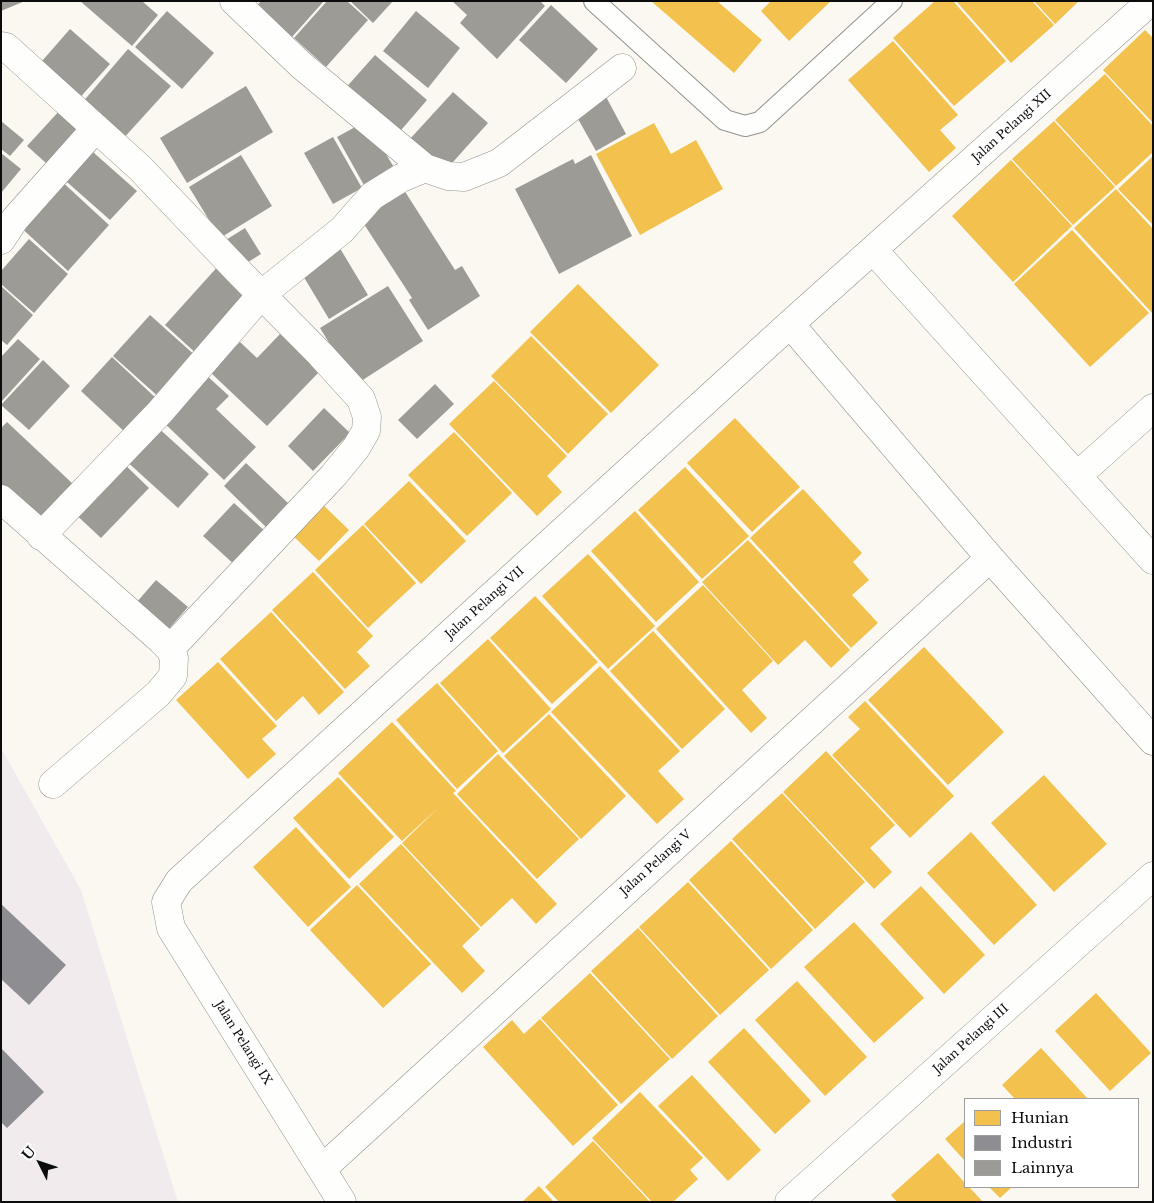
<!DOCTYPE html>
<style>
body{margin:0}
#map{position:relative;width:1154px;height:1203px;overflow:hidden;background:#faf8f0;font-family:"Libre Baskerville",serif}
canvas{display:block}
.frame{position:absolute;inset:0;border:2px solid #0c0c0c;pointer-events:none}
.legend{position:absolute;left:964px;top:1098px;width:175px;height:90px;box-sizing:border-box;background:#fff;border:1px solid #9e9e9e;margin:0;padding:6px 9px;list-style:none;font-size:15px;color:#0c0c0c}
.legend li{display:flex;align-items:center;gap:10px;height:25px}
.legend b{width:25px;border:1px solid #9e9e9e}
.north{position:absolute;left:15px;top:1138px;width:50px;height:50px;-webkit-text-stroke:4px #fff;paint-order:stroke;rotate:311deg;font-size:14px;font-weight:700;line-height:20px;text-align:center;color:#0c0c0c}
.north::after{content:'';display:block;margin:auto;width:18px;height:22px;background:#0c0c0c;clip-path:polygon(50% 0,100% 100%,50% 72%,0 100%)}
</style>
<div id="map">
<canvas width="1154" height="1203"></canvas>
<div class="frame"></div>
<ul class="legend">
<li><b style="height:14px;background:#f2c14e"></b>Hunian</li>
<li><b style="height:14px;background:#8d8d92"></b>Industri</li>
<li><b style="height:14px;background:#9d9b96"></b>Lainnya</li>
</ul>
<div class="north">U</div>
</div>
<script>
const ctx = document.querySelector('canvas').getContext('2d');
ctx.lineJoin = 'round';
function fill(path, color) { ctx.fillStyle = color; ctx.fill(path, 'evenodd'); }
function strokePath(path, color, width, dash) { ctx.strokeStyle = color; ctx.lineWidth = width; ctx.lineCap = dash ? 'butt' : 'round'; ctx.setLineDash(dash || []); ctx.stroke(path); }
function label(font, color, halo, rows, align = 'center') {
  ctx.font = font + ' "Libre Baskerville",serif'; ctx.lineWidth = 5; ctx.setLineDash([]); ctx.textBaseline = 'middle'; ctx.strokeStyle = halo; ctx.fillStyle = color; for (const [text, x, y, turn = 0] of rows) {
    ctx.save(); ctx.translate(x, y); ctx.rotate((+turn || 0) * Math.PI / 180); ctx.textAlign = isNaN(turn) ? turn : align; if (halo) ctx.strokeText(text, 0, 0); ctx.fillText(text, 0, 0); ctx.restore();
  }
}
fill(new Path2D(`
 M 1,748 L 81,890 L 178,1202 L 1,1202 Z`), '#f1ebed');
fill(new Path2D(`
 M 651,1 L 717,1 L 762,40 L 734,73 Z
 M 771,1 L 831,1 L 789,41 L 761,11 Z
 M 935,1 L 953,1 L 1006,61 L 954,106 L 893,38 Z
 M 956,1 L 1032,1 L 1054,25 L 1011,63 Z
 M 1034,1 L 1079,1 L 1055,24 Z
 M 1145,30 L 1153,38 L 1153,123 L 1103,70 Z
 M 893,41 L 958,115 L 940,130 L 956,148 L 929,172 L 848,80 Z
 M 1105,74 L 1153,126 L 1153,152 L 1116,186 L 1055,120 Z
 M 1054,121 L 1115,187 L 1073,225 L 1012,159 Z
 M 654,123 L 671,154 L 696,140 L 723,189 L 640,235 L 596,154 Z
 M 1153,156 L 1153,225 L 1118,189 Z
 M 1011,160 L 1072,226 L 1013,282 L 952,216 Z
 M 1116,189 L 1153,229 L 1153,314 L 1074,228 Z
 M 1072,230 L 1149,313 L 1090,367 L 1014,284 Z
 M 578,284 L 659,365 L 611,413 L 530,332 Z
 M 531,336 L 608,414 L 568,454 L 491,376 Z
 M 494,381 L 567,456 L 547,476 L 562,492 L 537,516 L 449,424 Z
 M 735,418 L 800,487 L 752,532 L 687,463 Z
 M 454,432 L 512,493 L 467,536 L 408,475 Z
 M 685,467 L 749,536 L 702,579 L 638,510 Z
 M 409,481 L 466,541 L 421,584 L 364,524 Z
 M 803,489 L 862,553 L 853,562 L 869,580 L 852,595 L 878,623 L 851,648 L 750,538 Z
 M 317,499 L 349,530 L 319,561 L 287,530 Z
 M 635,511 L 699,582 L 656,622 L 591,551 Z
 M 363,525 L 416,583 L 368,628 L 315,570 Z
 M 748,540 L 850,650 L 831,668 L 805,640 L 778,665 L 702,582 Z
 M 588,554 L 655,626 L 608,669 L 542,596 Z
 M 313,572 L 373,636 L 357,652 L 370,666 L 345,689 L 272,610 Z
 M 703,585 L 773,661 L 742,690 L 767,718 L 751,733 L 656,629 Z
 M 535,596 L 598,662 L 552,704 L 490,638 Z
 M 271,612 L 344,692 L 319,715 L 303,696 L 276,721 L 220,659 Z
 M 653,631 L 725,709 L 682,749 L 610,671 Z
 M 488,639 L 551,709 L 503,753 L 440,683 Z
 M 924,647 L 1004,732 L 948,785 L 868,700 Z
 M 218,662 L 277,726 L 262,739 L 276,754 L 248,779 L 176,700 Z
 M 600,666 L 680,751 L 658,771 L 684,799 L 657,824 L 551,712 Z
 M 437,683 L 498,751 L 457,789 L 396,720 Z
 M 865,701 L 954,796 L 910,838 L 832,755 L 860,729 L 848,717 Z
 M 549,714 L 626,796 L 581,839 L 504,756 Z
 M 392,722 L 456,791 L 453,793 L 557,904 L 536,924 L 512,898 L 481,927 L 402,843 L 440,806 L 402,841 L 338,773 Z
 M 826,751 L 895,825 L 870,848 L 892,872 L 874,889 L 783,792 Z
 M 498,754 L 579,839 L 537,879 L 457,794 Z
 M 1044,775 L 1107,844 L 1054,892 L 991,823 Z
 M 338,777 L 394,837 L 349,879 L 293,818 Z
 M 782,793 L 865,882 L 815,929 L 732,839 Z
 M 296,827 L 351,887 L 308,927 L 253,867 Z
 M 971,832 L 1037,905 L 994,945 L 927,873 Z
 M 731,841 L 813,930 L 771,969 L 689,880 Z
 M 401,844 L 480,929 L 462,946 L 485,971 L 462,993 L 359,884 Z
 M 688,882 L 769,970 L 720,1015 L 639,927 Z
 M 357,885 L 431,964 L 383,1008 L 310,930 Z
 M 921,886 L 985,955 L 944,994 L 880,924 Z
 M 854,922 L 924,998 L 874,1043 L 804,967 Z
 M 638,928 L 718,1016 L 672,1059 L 591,971 Z
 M 590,973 L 670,1059 L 621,1104 L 541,1018 Z
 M 797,981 L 867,1057 L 825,1096 L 755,1020 Z
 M 1096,993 L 1151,1053 L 1110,1091 L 1055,1031 Z
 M 540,1019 L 618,1105 L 573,1146 L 483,1047 L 512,1020 L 524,1034 Z
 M 744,1028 L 811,1101 L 775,1134 L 708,1062 Z
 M 1041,1048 L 1088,1099 L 1015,1099 L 1002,1085 Z
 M 692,1075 L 761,1150 L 728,1181 L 658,1106 Z
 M 640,1092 L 703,1158 L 690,1170 L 698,1179 L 673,1202 L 652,1202 L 592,1138 Z
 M 965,1121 L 965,1161 L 945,1139 Z
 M 593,1141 L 650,1202 L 559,1202 L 545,1187 Z
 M 938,1153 L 965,1183 L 965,1187 L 969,1187 L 983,1202 L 897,1202 L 891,1195 Z
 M 539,1186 L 554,1202 L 522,1202 Z
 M 989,1187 L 1012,1187 L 1000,1198 Z`), '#f2c14e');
fill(new Path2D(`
 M 1,904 L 66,965 L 29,1005 L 1,979 Z
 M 1,1048 L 44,1092 L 7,1128 L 1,1122 Z`), '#8d8d92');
fill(new Path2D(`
 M 1,1 L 25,1 L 1,11 Z
 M 80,1 L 142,1 L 158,15 L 132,46 Z
 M 261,1 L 324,1 L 292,37 L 257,6 Z
 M 327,1 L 347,1 L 368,20 L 326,67 L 294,38 Z
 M 350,1 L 393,1 L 373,23 Z
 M 452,1 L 540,1 L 545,6 L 497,59 L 460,23 L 467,15 Z
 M 551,5 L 598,49 L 566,83 L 519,40 Z
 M 167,11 L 214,53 L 182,89 L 135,47 Z
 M 416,11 L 460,48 L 428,88 L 383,51 Z
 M 70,29 L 110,64 L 76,102 L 36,68 Z
 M 128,49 L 171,86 L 122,140 L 81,104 Z
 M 375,55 L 427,100 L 396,136 L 343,91 Z
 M 246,86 L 273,132 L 187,183 L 160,138 Z
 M 453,92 L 488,123 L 444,172 L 409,140 Z
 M 604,93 L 626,134 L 596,151 L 573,110 Z
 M 61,109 L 89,133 L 55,171 L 27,146 Z
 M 1,121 L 24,140 L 10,156 L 1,149 Z
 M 366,121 L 395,169 L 365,187 L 337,137 Z
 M 333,137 L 362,188 L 333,204 L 304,153 Z
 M 85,145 L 137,191 L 110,220 L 59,175 Z
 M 1,153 L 21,169 L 1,193 Z
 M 241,155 L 272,206 L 220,238 L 189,187 Z
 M 591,155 L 632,236 L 559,274 L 515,189 L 573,159 L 575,164 Z
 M 57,177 L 109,225 L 68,271 L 16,223 Z
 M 404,190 L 455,270 L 462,266 L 480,296 L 428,330 L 409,300 L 412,298 L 360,218 Z
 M 245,228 L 261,254 L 237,269 L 221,243 Z
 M 29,239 L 68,274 L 34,313 L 1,284 L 1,271 Z
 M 338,245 L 368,295 L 329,319 L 299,269 Z
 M 220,264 L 254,294 L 199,356 L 165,325 Z
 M 1,286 L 33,315 L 7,345 L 1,340 Z
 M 388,286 L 423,341 L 355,385 L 320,328 Z
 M 150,315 L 198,358 L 161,399 L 113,356 Z
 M 280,334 L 319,372 L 267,426 L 210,372 L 240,342 L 257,358 Z
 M 18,339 L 40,359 L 2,401 L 1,357 Z
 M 112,357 L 159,401 L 128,435 L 81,391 Z
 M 43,360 L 70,386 L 29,430 L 1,405 Z
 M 205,374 L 229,396 L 216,409 L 256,447 L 224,480 L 161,420 Z
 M 435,384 L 454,404 L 417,439 L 398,420 Z
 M 324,408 L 350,433 L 313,471 L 288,446 Z
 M 7,422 L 73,484 L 38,522 L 1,488 L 1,428 Z
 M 154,424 L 209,474 L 178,508 L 123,458 Z
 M 119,459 L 149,488 L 101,538 L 71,510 Z
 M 246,463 L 288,503 L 266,527 L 224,486 Z
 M 234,503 L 267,533 L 236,566 L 203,536 Z
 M 156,580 L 188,607 L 167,631 L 136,603 Z`), '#9d9b96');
const service = new Path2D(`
 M 594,1 L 725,120 L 745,126 L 760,122 L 892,1`);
const minor = new Path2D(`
 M 234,1 L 301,65 L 425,168
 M 1,46 L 6,47 L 140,168 L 238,271 L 320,354 L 361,399 L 367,417 L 366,431 L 356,448 L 333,476 L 170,649
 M 1,240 L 15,219 L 96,128
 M 874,251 L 1153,560
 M 790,324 L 990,558 L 1153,741
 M 1077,476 L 1153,408
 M 1,499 L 160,639 L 170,649 L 174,658 L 173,676 L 158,694 L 53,784
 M 41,536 L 160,412 L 262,294 L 342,230 L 372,196 L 401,178 L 425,168 L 448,176 L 464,177 L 499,163 L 622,68
 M 323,1168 L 990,558
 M 342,1202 L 171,928 L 166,902 L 179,881 L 790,324 L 1151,1
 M 789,1202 L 1153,876`);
strokePath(service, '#93928f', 22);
strokePath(minor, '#93928f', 29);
strokePath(service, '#fefefd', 20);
strokePath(minor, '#fefefd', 28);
label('12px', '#0c0c0c', '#fff', [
 ["Jalan Pelangi XII",1012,126,-42],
 ["Jalan Pelangi VII",485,603,-42],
 ["Jalan Pelangi V",656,863,-42],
 ["Jalan Pelangi III",971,1039,-42],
 ["Jalan Pelangi IX",243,1043,58]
]);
</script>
